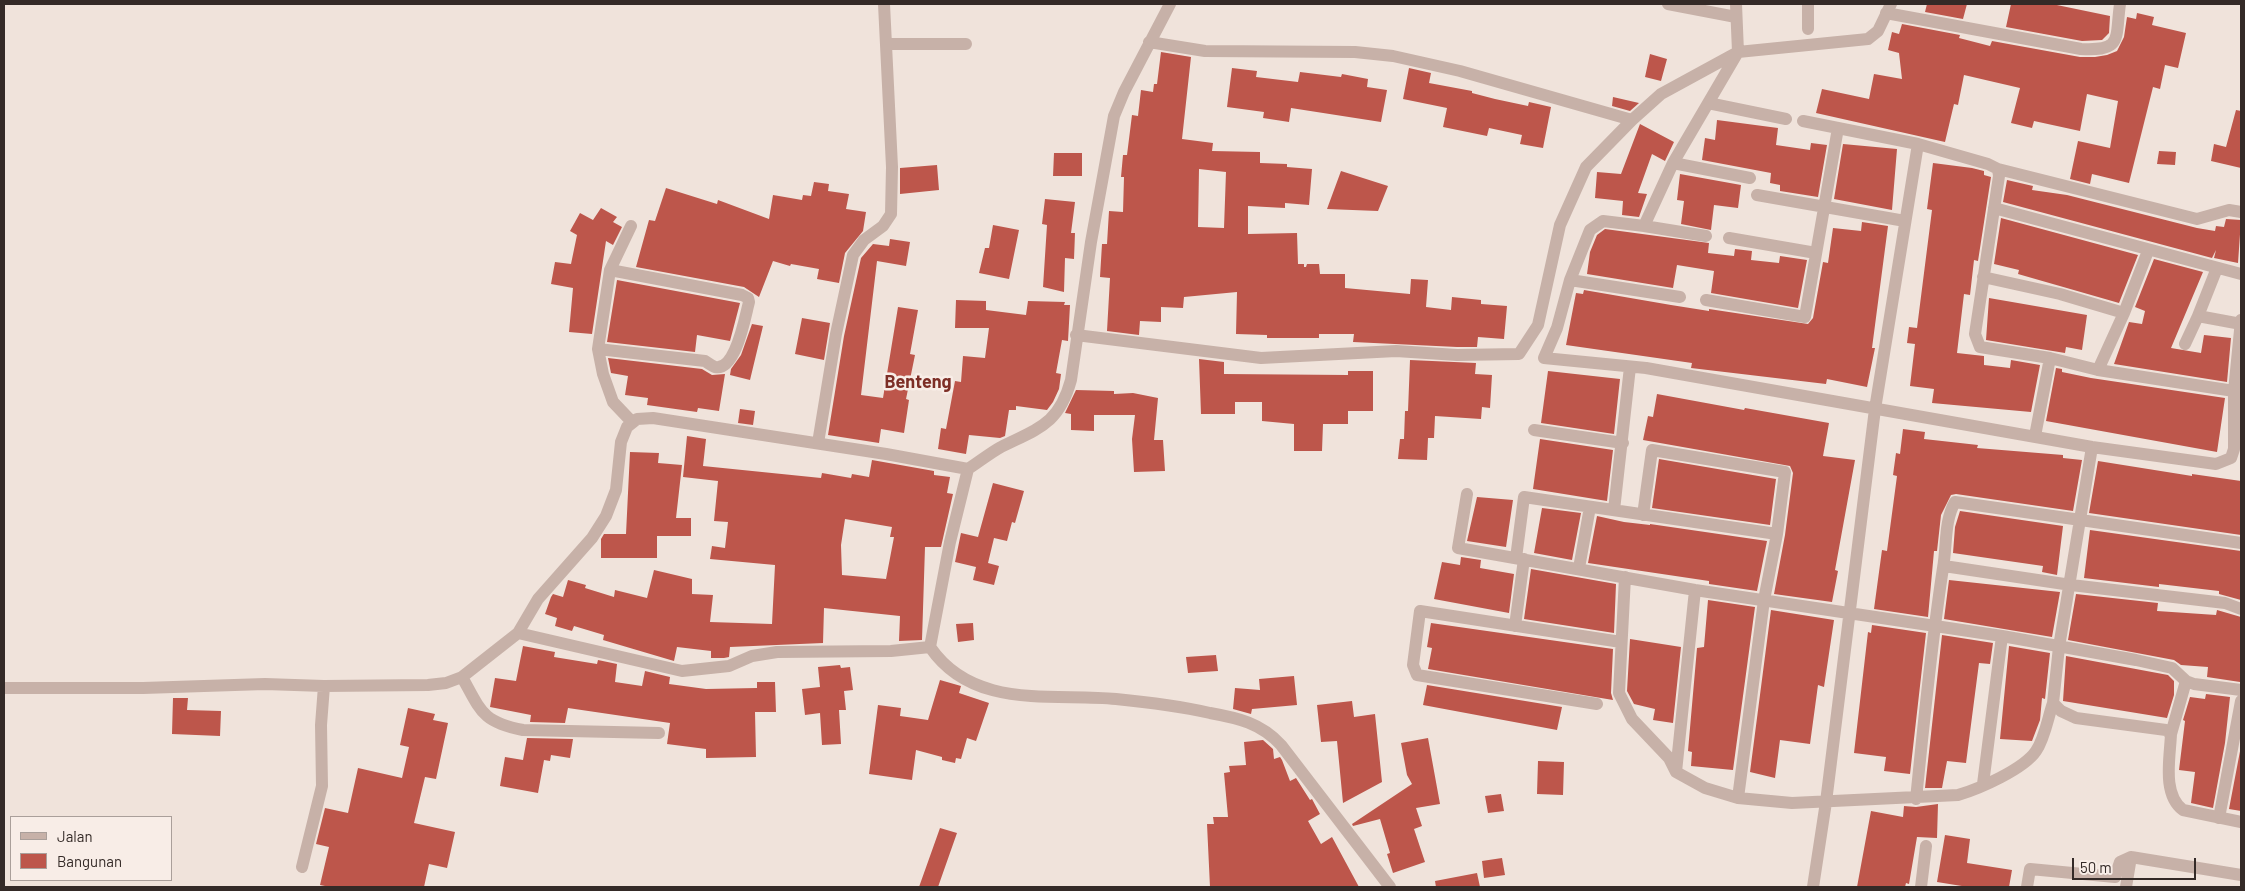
<!DOCTYPE html>
<style>
body{margin:0}
#map{position:relative;width:2245px;height:891px;overflow:hidden;background:#f0e3db;font-family:Barlow,sans-serif}
canvas{display:block}
.frame{position:absolute;inset:0;border:5px solid #342a27;pointer-events:none}
.legend{position:absolute;left:10px;top:816px;width:162px;height:65px;box-sizing:border-box;background:#f8ede7;border:1px solid #aa9f9a;margin:0;padding:6px 9px;list-style:none;font-size:15px;color:#342a27}
.legend li{display:flex;align-items:center;gap:10px;height:25px}
.legend b{width:25px;border:1px solid #aa9f9a}
.scale{position:absolute;left:2072px;top:858px;width:124px;height:22px;box-sizing:border-box;border:2px solid #342a27;border-top:0;padding-left:6px;font-size:15px;line-height:18px;white-space:nowrap;color:#342a27;-webkit-text-stroke:4px #f8ede7;paint-order:stroke}
</style>
<div id="map">
<canvas width="2245" height="891"></canvas>
<div class="frame"></div>
<ul class="legend">
<li><b style="height:6px;background:#c7b1a8"></b>Jalan</li>
<li><b style="height:14px;background:#bd564b"></b>Bangunan</li>
</ul>
<div class="scale">50 m</div>
</div>
<script>
const ctx = document.querySelector('canvas').getContext('2d');
ctx.lineJoin = 'round';
function fill(path, color) { ctx.fillStyle = color; ctx.fill(path, 'evenodd'); }
function strokePath(path, color, width, dash) { ctx.strokeStyle = color; ctx.lineWidth = width; ctx.lineCap = dash ? 'butt' : 'round'; ctx.setLineDash(dash || []); ctx.stroke(path); }
function label(font, color, halo, rows, align = 'center') {
  ctx.font = font + ' Barlow,sans-serif'; ctx.lineWidth = 5; ctx.setLineDash([]); ctx.textBaseline = 'middle'; ctx.strokeStyle = halo; ctx.fillStyle = color; for (const [text, x, y, turn = 0] of rows) {
    ctx.save(); ctx.translate(x, y); ctx.rotate((+turn || 0) * Math.PI / 180); ctx.textAlign = isNaN(turn) ? turn : align; if (halo) ctx.strokeText(text, 0, 0); ctx.fillText(text, 0, 0); ctx.restore();
  }
}
fill(new Path2D(`
 M 1927,4 L 1967,4 L 1963,19 L 1925,12 Z
 M 2011,4 L 2052,4 L 2110,16 L 2109,33 L 2102,40 L 2082,41 L 2006,27 Z
 M 2137,13 L 2154,17 L 2152,25 L 2186,33 L 2178,68 L 2165,65 L 2160,89 L 2153,87 L 2129,183 L 2092,174 L 2090,184 L 2070,179 L 2078,141 L 2110,148 L 2118,101 L 2087,94 L 2080,131 L 2034,121 L 2032,128 L 2011,123 L 2020,88 L 1964,75 L 1958,105 L 1954,104 L 1945,142 L 1816,113 L 1822,89 L 1869,99 L 1874,74 L 1902,79 L 1899,53 L 1888,50 L 1892,32 L 1899,34 L 1902,24 L 1960,35 L 1959,38 L 1990,46 L 1992,41 L 2080,57 L 2095,57 L 2107,55 L 2117,51 L 2124,37 L 2127,17 L 2136,19 Z
 M 1161,52 L 1191,57 L 1182,139 L 1213,143 L 1212,151 L 1260,152 L 1260,163 L 1287,164 L 1287,167 L 1312,169 L 1309,205 L 1285,203 L 1285,208 L 1248,206 L 1248,234 L 1297,233 L 1298,264 L 1304,264 L 1304,267 L 1306,267 L 1307,264 L 1319,264 L 1320,274 L 1345,274 L 1345,288 L 1410,294 L 1411,279 L 1428,280 L 1426,307 L 1451,310 L 1452,297 L 1481,300 L 1481,304 L 1507,306 L 1504,339 L 1478,337 L 1477,347 L 1457,347 L 1353,342 L 1354,334 L 1319,334 L 1319,338 L 1267,338 L 1267,335 L 1236,334 L 1237,292 L 1184,297 L 1183,308 L 1161,307 L 1161,322 L 1140,321 L 1139,335 L 1107,331 L 1110,278 L 1100,277 L 1102,244 L 1107,244 L 1109,211 L 1123,212 L 1124,177 L 1121,177 L 1123,155 L 1127,155 L 1132,115 L 1138,116 L 1141,90 L 1153,92 L 1154,84 L 1157,84 ZM 1199,169 L 1226,172 L 1224,228 L 1198,227 Z
 M 1650,54 L 1667,59 L 1661,81 L 1645,77 Z
 M 1232,68 L 1257,71 L 1256,77 L 1298,82 L 1300,72 L 1341,77 L 1342,74 L 1368,79 L 1367,87 L 1387,90 L 1381,122 L 1291,108 L 1289,122 L 1263,118 L 1264,112 L 1227,107 Z
 M 1409,68 L 1431,73 L 1429,83 L 1472,91 L 1472,93 L 1495,99 L 1528,106 L 1529,102 L 1551,107 L 1543,148 L 1520,144 L 1522,135 L 1489,128 L 1487,136 L 1443,127 L 1447,108 L 1403,99 Z
 M 1613,97 L 1639,103 L 1630,111 L 1612,106 Z
 M 2236,110 L 2241,111 L 2241,168 L 2211,161 L 2214,144 L 2226,147 Z
 M 1717,120 L 1778,128 L 1776,145 L 1810,150 L 1811,143 L 1827,145 L 1818,197 L 1780,191 L 1780,185 L 1770,183 L 1771,173 L 1702,160 L 1705,138 L 1715,140 Z
 M 1640,124 L 1674,142 L 1665,161 L 1652,154 L 1638,193 L 1647,194 L 1639,217 L 1622,215 L 1623,201 L 1595,198 L 1597,172 L 1621,174 Z
 M 1843,144 L 1897,149 L 1892,210 L 1834,199 Z
 M 2159,151 L 2176,152 L 2175,165 L 2157,164 Z
 M 1054,153 L 1082,153 L 1082,176 L 1053,176 Z
 M 1933,163 L 1972,168 L 1984,171 L 1984,175 L 1991,177 L 1978,261 L 1974,260 L 1970,295 L 1964,294 L 1957,353 L 1984,356 L 1984,365 L 2010,368 L 2011,360 L 2040,365 L 2031,412 L 1932,403 L 1934,389 L 1910,386 L 1915,344 L 1907,343 L 1909,327 L 1917,328 L 1932,210 L 1927,209 Z
 M 937,165 L 939,190 L 900,194 L 900,168 Z
 M 1341,171 L 1388,186 L 1378,211 L 1327,209 Z
 M 1680,174 L 1741,185 L 1738,208 L 1714,205 L 1711,230 L 1681,224 L 1684,201 L 1677,200 Z
 M 2007,180 L 2033,186 L 2032,190 L 2067,195 L 2197,228 L 2215,231 L 2216,226 L 2224,227 L 2226,219 L 2241,220 L 2238,263 L 2214,258 L 2216,250 L 2212,258 L 2003,202 Z
 M 814,182 L 829,184 L 828,191 L 849,194 L 846,209 L 866,212 L 863,231 L 845,253 L 839,283 L 817,279 L 819,269 L 791,264 L 790,266 L 773,261 L 759,297 L 744,287 L 636,267 L 649,220 L 655,221 L 666,188 L 717,204 L 718,200 L 769,219 L 773,195 L 802,200 L 803,195 L 811,196 Z
 M 1045,199 L 1075,202 L 1071,233 L 1075,233 L 1074,259 L 1065,258 L 1064,292 L 1043,287 L 1047,225 L 1042,224 Z
 M 601,208 L 617,217 L 613,222 L 622,227 L 613,245 L 606,241 L 592,334 L 569,332 L 573,288 L 551,284 L 555,262 L 571,264 L 577,235 L 570,231 L 580,213 L 593,220 Z
 M 2001,218 L 2138,255 L 2119,303 L 2018,274 L 2019,270 L 1994,264 Z
 M 1862,222 L 1888,226 L 1872,348 L 1875,348 L 1867,387 L 1827,379 L 1826,384 L 1691,368 L 1692,363 L 1566,345 L 1576,293 L 1583,294 L 1584,290 L 1671,305 L 1709,311 L 1709,309 L 1808,324 L 1813,318 L 1823,262 L 1828,263 L 1833,228 L 1861,231 Z
 M 993,225 L 1019,230 L 1009,279 L 979,273 L 985,248 L 989,248 Z
 M 1605,229 L 1709,243 L 1708,253 L 1734,256 L 1735,249 L 1752,251 L 1751,260 L 1779,263 L 1780,256 L 1807,260 L 1798,308 L 1711,293 L 1714,271 L 1677,265 L 1673,288 L 1587,274 L 1590,252 L 1597,235 Z
 M 890,239 L 910,242 L 906,266 L 877,261 L 861,395 L 883,398 L 898,307 L 918,310 L 910,354 L 915,355 L 906,399 L 909,400 L 904,433 L 881,429 L 879,443 L 828,435 L 844,336 L 861,258 L 873,244 L 889,246 Z
 M 2154,259 L 2203,272 L 2171,348 L 2201,353 L 2204,335 L 2231,338 L 2227,382 L 2114,364 L 2129,322 L 2142,324 L 2145,311 L 2135,307 Z
 M 617,280 L 740,303 L 730,341 L 697,335 L 695,352 L 607,342 Z
 M 1989,298 L 2087,315 L 2082,350 L 2066,347 L 2065,353 L 1986,340 Z
 M 956,300 L 986,301 L 986,310 L 1026,315 L 1028,301 L 1065,302 L 1064,305 L 1070,305 L 1068,341 L 1062,340 L 1056,373 L 1061,374 L 1059,389 L 1053,402 L 1047,410 L 1016,406 L 1016,410 L 1009,410 L 1005,436 L 1000,438 L 969,435 L 966,454 L 938,449 L 941,428 L 946,429 L 955,381 L 961,382 L 963,356 L 985,358 L 989,328 L 955,328 Z
 M 802,318 L 830,323 L 824,360 L 795,354 Z
 M 752,324 L 763,326 L 750,380 L 730,375 L 731,369 L 741,355 Z
 M 608,358 L 702,369 L 712,375 L 725,374 L 719,411 L 698,408 L 697,412 L 647,405 L 648,398 L 625,395 L 628,376 L 611,373 Z
 M 1199,359 L 1224,362 L 1224,374 L 1348,375 L 1348,371 L 1373,371 L 1373,411 L 1348,411 L 1348,424 L 1323,424 L 1322,451 L 1294,451 L 1294,424 L 1262,421 L 1262,402 L 1235,402 L 1235,414 L 1201,414 Z
 M 1410,360 L 1476,363 L 1475,374 L 1492,375 L 1490,408 L 1482,407 L 1481,419 L 1435,416 L 1434,438 L 1428,438 L 1427,460 L 1398,459 L 1400,439 L 1404,439 L 1405,411 L 1408,411 Z
 M 2056,368 L 2062,369 L 2062,372 L 2091,378 L 2225,398 L 2217,452 L 2046,421 Z
 M 1548,371 L 1620,379 L 1614,434 L 1541,423 Z
 M 1076,390 L 1114,391 L 1114,394 L 1133,393 L 1158,398 L 1154,440 L 1163,440 L 1165,471 L 1134,472 L 1132,439 L 1135,415 L 1094,415 L 1094,431 L 1071,430 L 1071,414 L 1065,413 Z
 M 1657,394 L 1744,410 L 1745,408 L 1829,423 L 1823,456 L 1855,460 L 1835,570 L 1838,571 L 1832,602 L 1774,594 L 1785,535 L 1793,473 L 1790,466 L 1643,440 L 1648,416 L 1653,417 Z
 M 740,409 L 755,411 L 753,425 L 738,423 Z
 M 1903,429 L 1925,432 L 1924,439 L 1978,445 L 1977,448 L 2063,455 L 2063,458 L 2082,460 L 2073,511 L 1956,494 L 1951,495 L 1941,515 L 1937,551 L 1934,551 L 1928,617 L 1874,609 L 1882,550 L 1887,551 L 1897,476 L 1893,475 L 1896,453 L 1900,454 Z
 M 687,436 L 706,439 L 703,466 L 821,478 L 822,473 L 851,478 L 852,474 L 869,477 L 872,460 L 934,471 L 934,475 L 950,477 L 947,493 L 953,494 L 941,547 L 925,547 L 922,640 L 899,641 L 900,616 L 824,608 L 823,643 L 730,647 L 729,657 L 724,658 L 711,658 L 711,651 L 677,647 L 674,661 L 603,640 L 604,635 L 574,626 L 572,631 L 555,626 L 557,618 L 545,614 L 551,597 L 553,594 L 563,597 L 568,580 L 586,585 L 585,588 L 614,597 L 615,590 L 647,598 L 654,570 L 692,579 L 692,594 L 713,595 L 710,622 L 772,624 L 775,565 L 710,559 L 712,546 L 725,548 L 728,522 L 714,521 L 718,481 L 683,477 ZM 845,519 L 892,527 L 890,537 L 894,537 L 886,579 L 842,575 L 841,545 Z
 M 1540,439 L 1613,450 L 1607,501 L 1533,489 Z
 M 630,452 L 659,453 L 658,463 L 682,465 L 676,518 L 691,518 L 691,536 L 657,536 L 657,558 L 601,558 L 601,539 L 604,534 L 626,534 Z
 M 1659,459 L 1776,479 L 1770,525 L 1652,508 Z
 M 2098,461 L 2192,476 L 2192,474 L 2241,481 L 2241,535 L 2089,513 Z
 M 993,483 L 1024,491 L 1015,523 L 1012,522 L 1007,541 L 994,538 L 988,563 L 999,566 L 994,585 L 973,580 L 976,567 L 955,562 L 961,533 L 978,537 Z
 M 1477,497 L 1513,500 L 1506,547 L 1467,541 Z
 M 1542,508 L 1581,513 L 1572,560 L 1534,553 Z
 M 1960,511 L 2063,526 L 2057,575 L 2042,572 L 2043,566 L 1953,553 L 1955,527 Z
 M 1597,516 L 1624,522 L 1650,525 L 1650,524 L 1767,541 L 1757,591 L 1709,584 L 1709,581 L 1588,563 Z
 M 2090,530 L 2241,551 L 2241,600 L 2219,594 L 2219,591 L 2159,584 L 2159,587 L 2084,578 Z
 M 1461,557 L 1481,560 L 1480,568 L 1514,574 L 1509,613 L 1434,599 L 1442,562 L 1460,565 Z
 M 1531,569 L 1616,584 L 1614,633 L 1524,619 Z
 M 1949,580 L 2060,592 L 2052,637 L 1944,619 Z
 M 2076,594 L 2158,603 L 2157,611 L 2216,615 L 2217,610 L 2241,617 L 2240,682 L 2207,677 L 2208,667 L 2181,665 L 2174,660 L 2068,640 Z
 M 1708,600 L 1755,607 L 1733,770 L 1691,766 L 1692,752 L 1688,751 L 1697,648 L 1704,647 Z
 M 1771,610 L 1834,620 L 1824,687 L 1818,685 L 1810,744 L 1780,740 L 1775,778 L 1750,772 Z
 M 973,623 L 974,640 L 958,642 L 956,624 Z
 M 1431,623 L 1613,649 L 1611,693 L 1613,700 L 1428,669 L 1432,648 L 1427,647 Z
 M 1872,625 L 1926,633 L 1910,774 L 1884,771 L 1886,757 L 1854,753 L 1868,632 L 1871,633 Z
 M 1942,635 L 1993,643 L 1990,664 L 1979,663 L 1966,763 L 1947,761 L 1942,788 L 1925,788 Z
 M 1630,639 L 1681,647 L 1673,723 L 1653,720 L 1655,709 L 1634,704 L 1627,691 Z
 M 523,646 L 555,652 L 554,657 L 597,664 L 598,660 L 617,664 L 615,682 L 642,686 L 645,671 L 670,677 L 669,684 L 706,689 L 757,688 L 757,682 L 775,682 L 776,712 L 755,712 L 756,757 L 706,758 L 706,749 L 667,744 L 670,723 L 568,708 L 565,723 L 530,722 L 531,715 L 490,707 L 495,678 L 516,681 Z
 M 2009,646 L 2050,653 L 2045,699 L 2042,698 L 2040,720 L 2032,741 L 2000,739 Z
 M 1216,655 L 1218,671 L 1188,673 L 1186,657 Z
 M 2066,656 L 2168,675 L 2174,681 L 2174,695 L 2167,718 L 2063,701 Z
 M 840,665 L 841,668 L 850,667 L 853,690 L 844,691 L 846,710 L 839,710 L 841,744 L 822,745 L 820,713 L 805,715 L 802,689 L 820,687 L 818,667 Z
 M 1294,676 L 1297,705 L 1252,709 L 1251,714 L 1233,709 L 1235,688 L 1260,690 L 1259,679 Z
 M 940,680 L 961,686 L 959,693 L 989,703 L 976,741 L 967,738 L 961,759 L 956,758 L 955,763 L 942,760 L 942,757 L 916,750 L 912,780 L 869,774 L 878,705 L 901,708 L 900,716 L 928,720 Z
 M 1427,685 L 1562,707 L 1557,730 L 1423,705 Z
 M 2206,694 L 2230,697 L 2225,743 L 2213,808 L 2191,803 L 2195,772 L 2179,770 L 2185,721 L 2183,720 L 2190,697 L 2205,699 Z
 M 173,698 L 188,698 L 187,710 L 221,711 L 220,736 L 172,734 Z
 M 1352,701 L 1354,717 L 1375,714 L 1382,782 L 1343,803 L 1337,741 L 1321,742 L 1317,705 Z
 M 408,708 L 435,714 L 433,720 L 448,723 L 436,779 L 425,777 L 414,823 L 455,832 L 447,868 L 429,864 L 424,887 L 330,887 L 320,885 L 329,847 L 316,844 L 325,808 L 348,813 L 358,768 L 402,778 L 409,747 L 400,745 Z
 M 527,738 L 573,739 L 570,758 L 551,755 L 550,761 L 544,760 L 538,793 L 500,786 L 505,757 L 523,760 Z
 M 1428,738 L 1440,804 L 1416,808 L 1422,826 L 1414,829 L 1425,862 L 1393,873 L 1387,854 L 1390,853 L 1380,819 L 1353,826 L 1352,824 L 1412,784 L 1407,775 L 1401,743 Z
 M 1263,740 L 1273,749 L 1274,759 L 1280,757 L 1282,760 L 1290,781 L 1296,778 L 1310,800 L 1312,799 L 1320,814 L 1308,821 L 1321,844 L 1332,837 L 1359,887 L 1210,887 L 1207,824 L 1214,824 L 1213,817 L 1228,817 L 1224,773 L 1230,772 L 1229,766 L 1246,765 L 1244,742 Z
 M 2241,746 L 2241,811 L 2229,809 Z
 M 1538,761 L 1564,762 L 1563,795 L 1537,794 Z
 M 1501,794 L 1504,811 L 1488,813 L 1485,796 Z
 M 1938,804 L 1937,838 L 1917,837 L 1909,884 L 1906,883 L 1905,887 L 1857,887 L 1871,811 L 1903,817 L 1904,806 L 1916,807 Z
 M 940,828 L 957,833 L 938,887 L 919,887 Z
 M 1945,835 L 1970,839 L 1967,863 L 2012,870 L 2009,887 L 1968,887 L 1937,882 Z
 M 1502,858 L 1505,875 L 1484,878 L 1482,861 Z
 M 1477,873 L 1480,887 L 1436,887 L 1435,881 Z`), '#bd564b');
strokePath(new Path2D(`
 M 1170,4 L 1124,92 L 1114,116 L 1091,242 L 1071,380 C 1059,424 1039,428 1001,447 C 990,453 979,462 968,469 L 950,542 L 930,647 C 973,710 1051,693 1116,699 C 1147,702 1179,706 1210,713 C 1238,718 1261,723 1281,745 L 1390,887
 M 1668,4 L 1736,17
 M 1808,4 L 1808,29
 M 1891,4 L 1878,31 L 1868,39 L 1738,52 L 1673,163 L 1644,226 L 1603,221 L 1590,230 L 1570,280 L 1557,328 L 1544,358 L 1646,368 L 2092,447 L 2216,464 L 2231,458 L 2234,449 L 2234,391 L 2241,320
 M 1886,13 L 2081,49 C 2123,51 2115,40 2120,4
 M 1149,42 L 1205,51 L 1355,52 L 1393,56 L 1460,71 L 1632,120
 M 886,44 L 966,44
 M 1708,103 L 1786,119
 M 1803,121 L 1918,144 L 1988,164 L 1998,169 L 1999,176 L 1975,334 L 1980,347 L 2050,358 L 2035,436
 M 1673,163 L 1750,178
 M 1998,169 L 2197,219 L 2229,210 L 2241,212
 M 1757,195 L 1905,221
 M 1994,208 L 2241,274
 M 631,226 L 610,270 L 598,349 L 603,374 L 613,402 L 632,422
 M 1644,226 L 1706,236
 M 1729,238 L 1816,253
 M 2217,268 L 2198,316 L 2241,324
 M 1983,277 L 2060,294 L 2124,313 L 2148,251
 M 1570,280 L 1680,297
 M 1706,300 L 1805,317 L 1838,128
 M 1076,335 L 1261,358 L 1396,351 L 1457,355 L 1519,354 L 1538,325 L 1560,225 L 1586,167 L 1632,120 L 1661,94 L 1738,52 L 1736,4
 M 2185,344 L 2198,316
 M 598,349 L 705,361 C 708,363 712,366 715,367 C 736,371 745,317 749,302 L 748,298 L 742,295 L 610,270
 M 2050,358 L 2098,370 L 2234,391
 M 2098,370 L 2124,313
 M 1534,430 L 1623,443
 M 818,443 L 836,334 L 853,255 L 864,240 L 883,226 L 891,214 L 892,167 L 884,4
 M 1467,494 L 1458,548 L 1695,590 L 2002,636 L 2136,660 L 2172,668 L 2186,681 L 2194,684 L 2241,690
 M 1614,510 L 1630,367
 M 1643,515 L 1652,450 L 1785,472 L 1777,534 L 1764,600 L 1738,798
 M 1516,558 L 1524,497 L 1777,534
 M 1944,566 L 2071,585 L 2225,603 L 2241,609
 M 1579,568 L 1590,507
 M 1625,577 L 1619,693 L 1632,719 L 1669,758 L 1676,772 L 1705,788 L 1738,798 L 1792,803 L 1958,795 C 1979,789 2024,769 2036,751 C 2045,738 2048,717 2053,703 L 2061,711 L 2076,718 L 2166,730 L 2171,734 C 2170,758 2162,794 2183,810 L 2241,822
 M 1515,626 L 1524,559
 M 518,633 L 682,671 L 729,666 L 752,656 L 777,652 L 891,651 L 930,647
 M 462,677 C 481,711 482,722 523,730 L 659,733
 M 4,688 L 143,688 L 265,684 L 324,686 L 428,685 L 446,683 L 462,677 L 518,633 L 538,599 L 592,538 L 606,516 L 616,490 L 621,442 L 627,427 L 637,419 L 653,418 L 886,454 L 968,469
 M 2053,703 L 2059,647 L 2092,447
 M 1597,704 L 1417,675 L 1413,665 L 1420,611 L 1621,642
 M 2171,734 L 2186,681
 M 1676,772 L 1695,590
 M 1983,784 L 2002,636
 M 1916,799 C 1924,722 1931,645 1943,568 C 1947,546 1944,521 1955,502 L 2241,543
 M 2219,818 L 2241,701
 M 302,867 L 322,786 L 321,725 L 324,686
 M 1813,887 L 1826,802 L 1875,409 L 1918,144
 M 1921,887 L 1926,846
 M 2027,887 L 2030,869 L 2115,877 L 2120,862 L 2131,857 L 2241,875
 M 2126,887 L 2131,857`), '#c7b1a8', 12);
label('bold 18px', '#7d2e26', '#f8ede7', [
 ["Benteng",918,382]
]);
</script>
